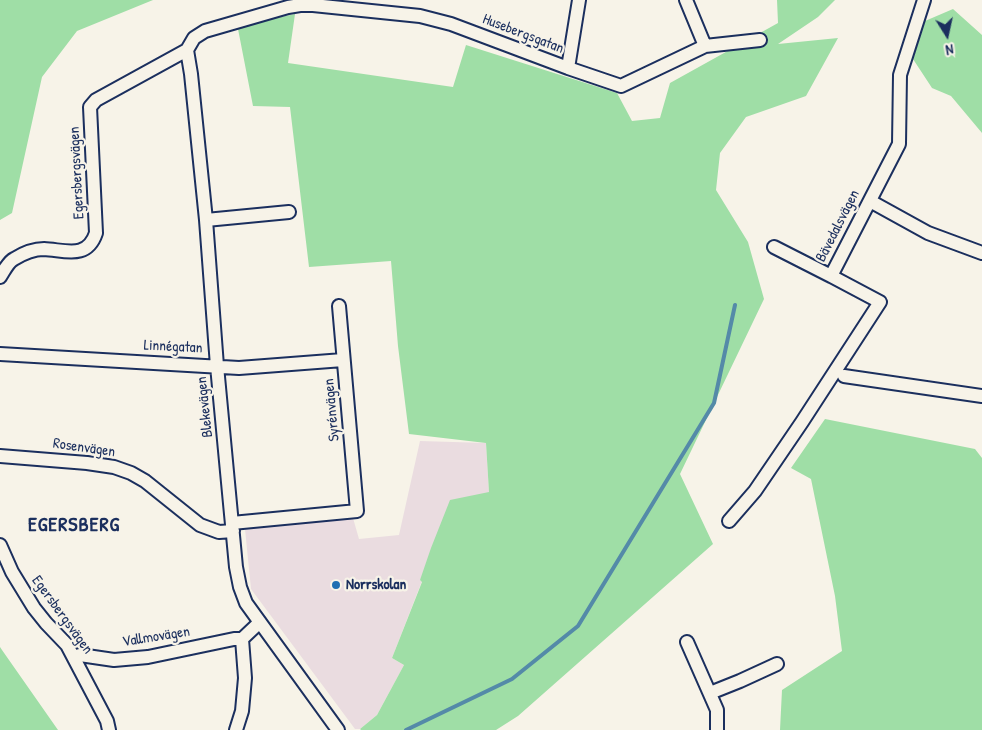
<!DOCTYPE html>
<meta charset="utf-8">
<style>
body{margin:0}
#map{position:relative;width:982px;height:730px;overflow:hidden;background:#f7f3e8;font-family:"Patrick Hand",sans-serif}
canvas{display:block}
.north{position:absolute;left:922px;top:10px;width:50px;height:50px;-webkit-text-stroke:4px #f7f3e8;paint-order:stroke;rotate:170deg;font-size:14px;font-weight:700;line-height:20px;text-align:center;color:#1b2f5e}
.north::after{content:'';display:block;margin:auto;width:18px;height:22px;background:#1b2f5e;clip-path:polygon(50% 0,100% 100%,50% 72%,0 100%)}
</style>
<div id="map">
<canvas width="982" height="730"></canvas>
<div class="north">N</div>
</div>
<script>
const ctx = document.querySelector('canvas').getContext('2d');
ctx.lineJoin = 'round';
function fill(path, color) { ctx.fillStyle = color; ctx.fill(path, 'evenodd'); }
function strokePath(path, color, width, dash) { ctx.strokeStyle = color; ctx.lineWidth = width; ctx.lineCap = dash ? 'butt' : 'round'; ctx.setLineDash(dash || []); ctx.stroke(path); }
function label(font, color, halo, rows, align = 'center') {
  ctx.font = font + ' "Patrick Hand",sans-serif'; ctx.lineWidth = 4.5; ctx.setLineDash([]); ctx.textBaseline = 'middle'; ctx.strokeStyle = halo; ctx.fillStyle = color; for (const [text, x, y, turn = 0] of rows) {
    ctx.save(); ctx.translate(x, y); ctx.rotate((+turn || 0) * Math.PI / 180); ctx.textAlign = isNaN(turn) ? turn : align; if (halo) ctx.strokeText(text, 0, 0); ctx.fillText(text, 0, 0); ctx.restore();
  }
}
fill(new Path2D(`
 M 420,441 L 486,443 L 489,492 L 420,580 L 422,581 L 392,658 L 404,665 L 377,715 L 360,729 L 355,729 L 251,589 L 245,529 L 353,518 L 359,539 L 399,535 Z`), '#eadce0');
fill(new Path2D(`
 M 0,0 L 153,0 L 77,31 L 42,77 L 12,213 L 0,220 Z
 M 777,0 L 835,0 L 818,17 L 778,44 L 838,38 L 806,96 L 746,117 L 720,153 L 716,190 L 748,242 L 764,299 L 680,474 L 713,544 L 518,716 L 496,730 L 361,730 L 360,729 L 377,715 L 404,665 L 392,658 L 422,582 L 420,580 L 431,548 L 450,500 L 489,492 L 486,443 L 409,434 L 398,346 L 391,261 L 309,267 L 290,107 L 253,106 L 238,29 L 262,21 L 295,14 L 288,63 L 453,87 L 466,45 L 617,93 L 632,121 L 660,118 L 670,83 L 778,23 Z
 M 953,9 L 982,35 L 982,133 L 951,96 L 932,88 L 913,59 L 925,21 Z
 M 825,419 L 975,449 L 982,458 L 982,730 L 780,730 L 782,690 L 842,651 L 835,596 L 811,479 L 791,468 Z
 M 0,647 L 2,650 L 58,730 L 0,730 Z`), '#9fdea6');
strokePath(new Path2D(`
 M 406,730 L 512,679 L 578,626 L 714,403 L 735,305`), '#548aa8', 4);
const street = new Path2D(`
 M 686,0 L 705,46
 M 187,50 L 191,74 L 206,220 L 217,366 L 236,567 L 240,587 L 246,603 L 338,730
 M 187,50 L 194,38 L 205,31 L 288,7 L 300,5 L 313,5 L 420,16 L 451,24 L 568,68 L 621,86 L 705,46 L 760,40
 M 568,68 L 579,0
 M 870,201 L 928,233 L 982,253
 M 206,220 L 289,212
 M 774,247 L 831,276
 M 0,277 C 4,271 8,262 14,259 C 22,254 34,249 44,249 C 65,250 87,260 96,233 L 90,107 L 96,100 L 187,50
 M 0,354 L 239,368 L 343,360
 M 844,376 L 982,396
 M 0,456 L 87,463 L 114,467 L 131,473 L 145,481 L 200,525 L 219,532 L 233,531
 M 729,521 L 755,491 L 802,422 L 880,302 L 831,276 L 899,144 L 900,75 L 924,0
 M 232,523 L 357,511 L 339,306
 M 0,545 L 12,572 L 34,608 L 46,623 L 67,645 L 107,721 L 109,730
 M 687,642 L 717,710 L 717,730
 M 74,657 L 80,655 L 114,660 L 148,657 L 234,639 L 242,639
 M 710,693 L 740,681 L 777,664
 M 236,730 L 242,711 L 245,678 L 242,639 L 260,622`);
strokePath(street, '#1b2f5e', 16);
strokePath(street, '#f7f3e8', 12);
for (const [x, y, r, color] of [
 [336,585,5,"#1f6fb2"]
]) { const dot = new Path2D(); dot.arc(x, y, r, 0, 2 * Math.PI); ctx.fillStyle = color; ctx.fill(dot); strokePath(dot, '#f7f3e8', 2); }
label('15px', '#1b2f5e', '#f7f3e8', [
 ["Husebergsgatan",523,34,21],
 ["Egersbergsvägen",77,173,-93],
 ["Bävedalsvägen",838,226,-63],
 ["Linnégatan",173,347,3],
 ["Blekevägen",205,407,-96],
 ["Syrénvägen",332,410,-95],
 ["Rosenvägen",84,448,8],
 ["Egersbergsvägen",62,615,54],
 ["Vallmovägen",156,637,-9]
]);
label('bold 15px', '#1b2f5e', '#f7f3e8', [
 ["Norrskolan",346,585]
], 'left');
ctx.letterSpacing = '1px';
label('bold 20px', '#1b2f5e', '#f7f3e8', [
 ["EGERSBERG",74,526]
]);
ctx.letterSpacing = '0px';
</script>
